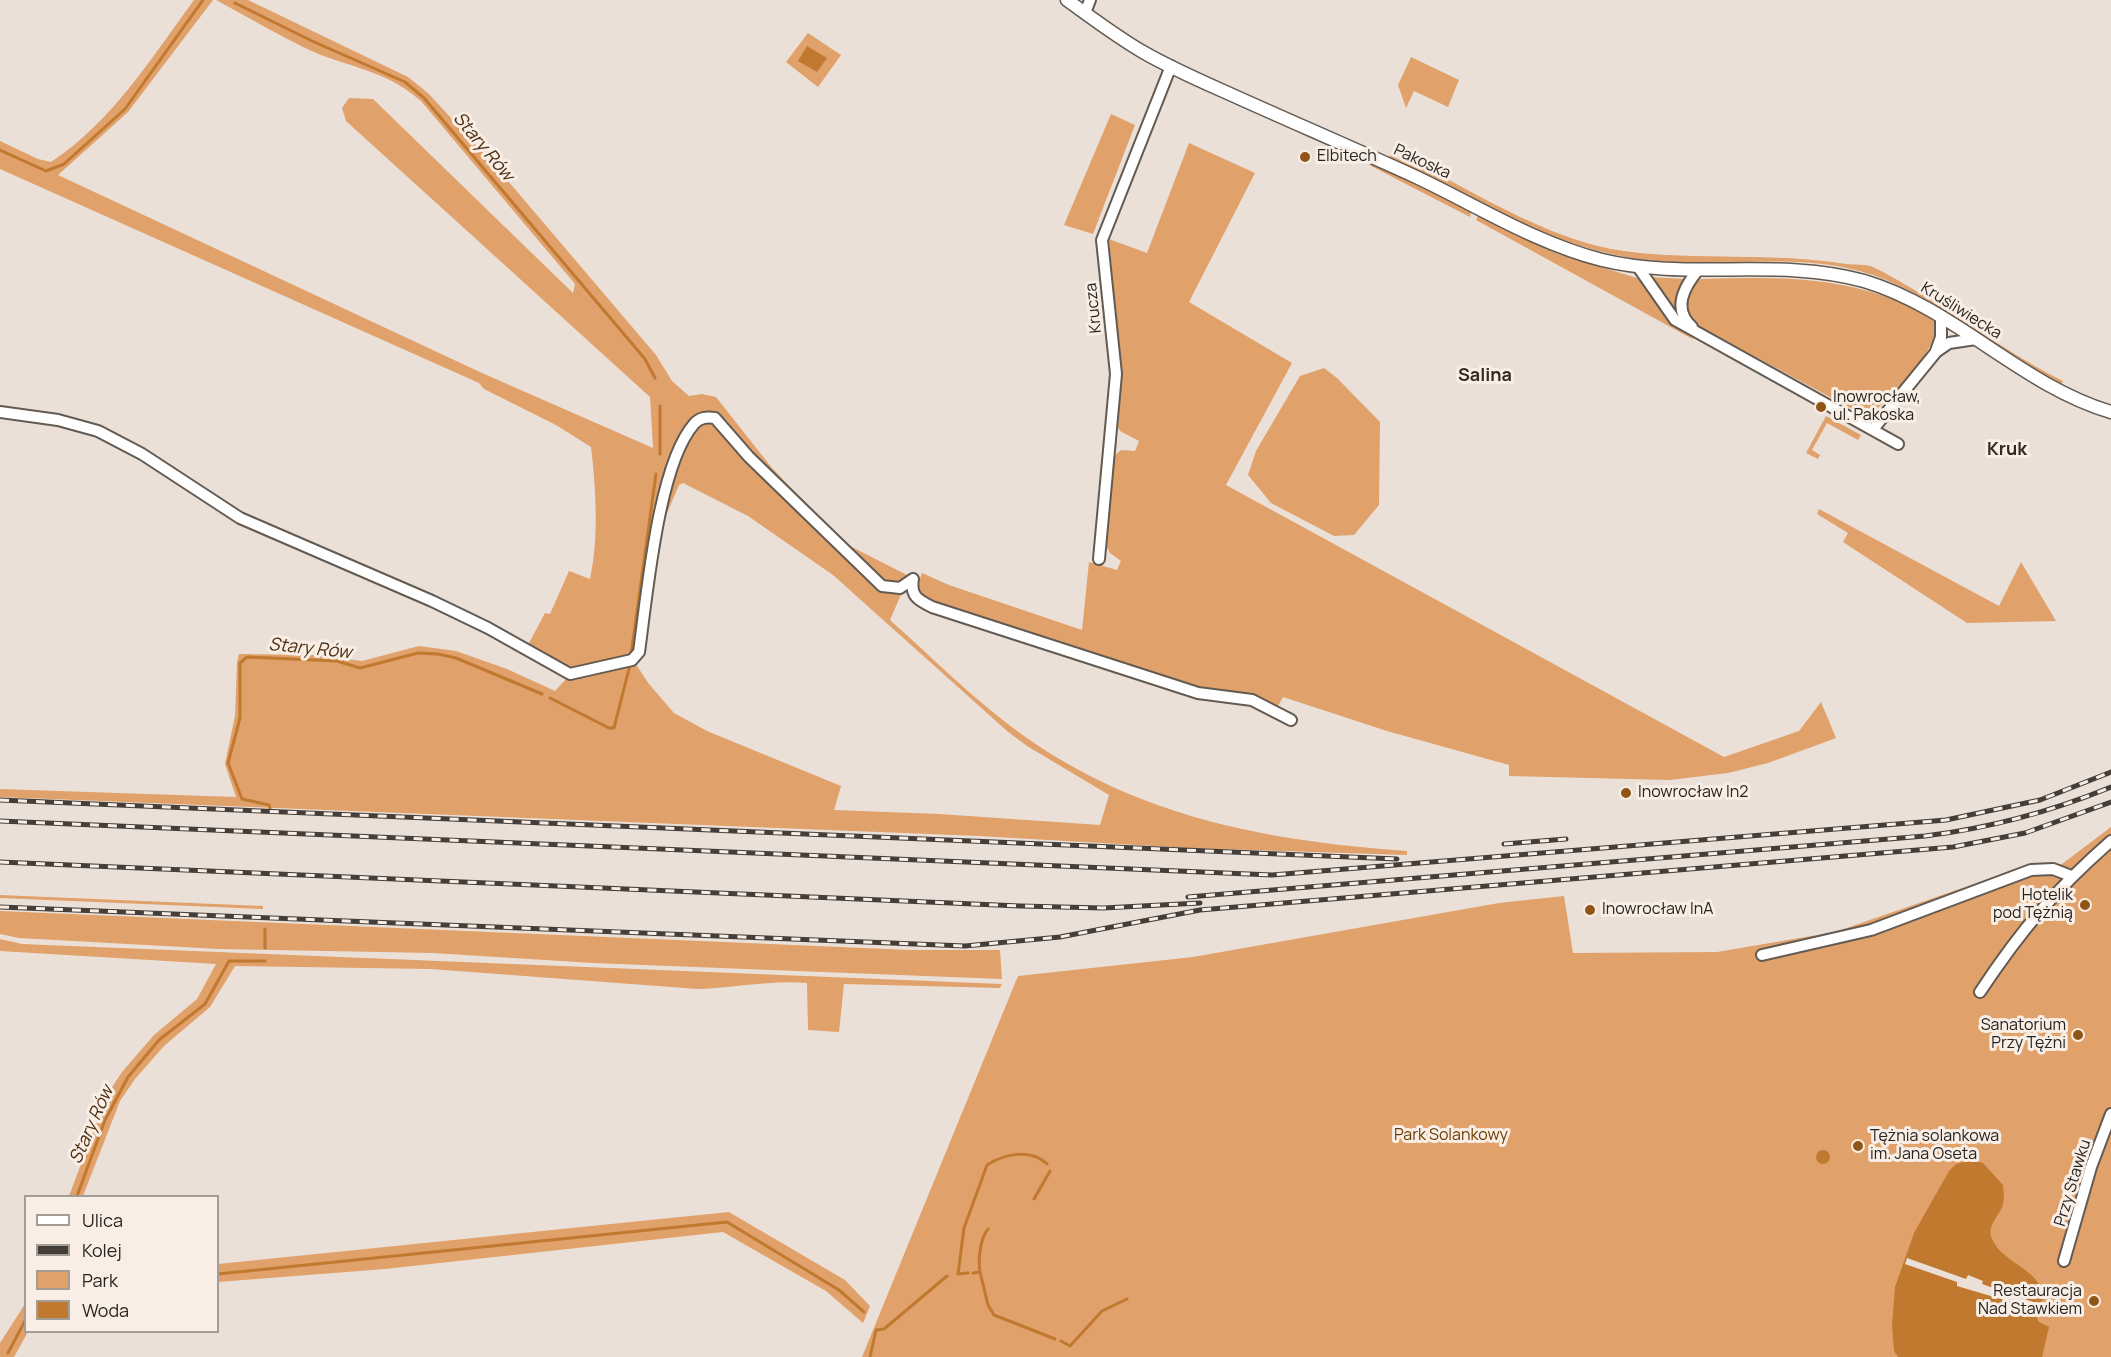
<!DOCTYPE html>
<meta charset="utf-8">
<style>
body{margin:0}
#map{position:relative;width:2111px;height:1357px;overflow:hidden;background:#ebe0d8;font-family:Manrope,sans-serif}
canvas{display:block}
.legend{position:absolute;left:24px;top:1195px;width:195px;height:138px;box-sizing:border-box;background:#f8eee5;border:2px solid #a49d96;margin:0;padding:8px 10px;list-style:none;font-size:18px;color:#272320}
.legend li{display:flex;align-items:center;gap:12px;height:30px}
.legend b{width:30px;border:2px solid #a49d96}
</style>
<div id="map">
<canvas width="2111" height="1357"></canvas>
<ul class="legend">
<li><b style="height:8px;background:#fff"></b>Ulica</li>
<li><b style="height:8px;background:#433e3a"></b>Kolej</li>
<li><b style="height:16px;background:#e0a16a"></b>Park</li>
<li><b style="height:16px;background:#c17930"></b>Woda</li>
</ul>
</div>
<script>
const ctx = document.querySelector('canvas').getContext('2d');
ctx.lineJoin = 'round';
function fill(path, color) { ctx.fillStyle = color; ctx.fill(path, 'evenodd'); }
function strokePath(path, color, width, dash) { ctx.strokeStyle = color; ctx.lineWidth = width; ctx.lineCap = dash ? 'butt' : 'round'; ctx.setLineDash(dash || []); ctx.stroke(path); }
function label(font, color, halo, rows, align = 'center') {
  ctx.font = font + ' Manrope,sans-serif'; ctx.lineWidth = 6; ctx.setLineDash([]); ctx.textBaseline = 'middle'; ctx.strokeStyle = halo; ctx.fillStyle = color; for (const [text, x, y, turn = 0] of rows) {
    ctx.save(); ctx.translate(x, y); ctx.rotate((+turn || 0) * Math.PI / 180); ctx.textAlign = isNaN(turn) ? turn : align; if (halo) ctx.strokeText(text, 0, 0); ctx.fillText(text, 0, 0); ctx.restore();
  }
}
fill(new Path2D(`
 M 194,0 L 213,0 L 128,112 L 58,175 L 482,373 L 653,448 L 650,397 L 346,121 L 342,108 L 349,98 L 373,99 L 573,293 L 575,284 L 421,101 C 383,68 347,68 305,48 C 275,33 246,16 216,0 L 248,0 L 408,77 L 428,93 L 497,168 L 656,355 L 672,381 L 689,396 L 702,394 L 716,397 L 772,468 L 844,543 L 909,576 L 890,620 C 934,659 976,702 1024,736 C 1140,818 1269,841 1407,851 L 1407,855 L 1188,848 L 979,836 L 0,797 L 0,789 L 236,797 L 225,764 L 235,716 L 237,662 L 239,654 L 317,655 L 362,661 L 419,646 L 456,651 L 507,669 L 555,691 L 567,678 L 635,663 L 649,684 L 674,713 L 707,731 L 841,786 L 834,810 L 939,814 L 1100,825 L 1109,795 L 1027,746 L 1007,731 L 833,575 L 748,516 L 683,483 L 679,485 L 664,520 L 636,651 L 628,658 L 572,670 L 528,645 L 545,613 L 550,614 L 569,571 L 590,579 C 599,538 596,489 591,447 L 556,425 L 484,389 L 479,383 L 0,169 L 0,141 L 38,159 L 51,162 C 112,122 152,57 194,0 Z
 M 808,33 L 841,55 L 818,87 L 786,62 Z
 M 1411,57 L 1459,80 L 1448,107 L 1414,91 L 1406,108 L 1398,85 Z
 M 1111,114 L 1135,125 L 1093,234 L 1064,225 Z
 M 1189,143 L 1255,173 L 1189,302 L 1292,363 L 1226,485 L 1724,757 L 1799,731 L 1821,702 L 1836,738 L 1768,763 L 1728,773 L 1670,780 L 1509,776 L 1509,765 L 1387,731 L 1283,697 L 1277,708 L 1205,691 L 932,604 L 916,590 L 922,573 L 949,585 L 1082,630 L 1089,562 L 1117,570 L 1121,561 L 1110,553 L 1105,544 L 1115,455 L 1121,450 L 1135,451 L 1139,441 L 1120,431 L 1117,425 L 1121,374 L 1109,239 L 1147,253 Z
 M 1390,155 L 1419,169 L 1421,165 C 1482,197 1555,242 1624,251 C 1698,261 1773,252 1846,264 C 1853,265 1867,264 1873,267 C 1939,300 1997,348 2063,381 L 2061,385 C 1998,350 1941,299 1873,275 C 1799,250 1722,269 1647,260 C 1554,250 1473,197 1390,158 Z
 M 1372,163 L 1471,212 L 1470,217 L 1371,166 Z
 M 1478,216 L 1558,254 L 1637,278 L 1694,340 L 1476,220 Z
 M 1650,277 L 1686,279 L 1679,291 L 1679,312 L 1674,312 Z
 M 1701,279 C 1771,277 1843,275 1908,306 C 1916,310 1930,314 1935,322 C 1945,340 1889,405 1872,411 C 1867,413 1863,413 1858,412 L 1696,325 C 1684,311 1681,288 1701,279 Z
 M 1324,368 L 1337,378 L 1380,422 L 1379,505 L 1354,535 L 1334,536 L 1271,503 L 1248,475 L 1256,451 L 1300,376 Z
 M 1826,416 L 1861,435 L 1858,440 L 1827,423 L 1812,450 L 1820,455 L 1818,459 L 1806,453 Z
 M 1819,509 L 1999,606 L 2021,562 L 2056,621 L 1967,623 L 1843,542 L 1848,533 L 1817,514 Z
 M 2111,827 L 2111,1357 L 862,1357 L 1018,976 L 1193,957 L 1499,903 L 1564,896 L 1573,953 L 1717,952 L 1835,932 L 1997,876 L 2029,867 L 2062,864 Z
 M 0,895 L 263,906 L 263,909 L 0,898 Z
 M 0,911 L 910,950 L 1000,950 L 1002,979 L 593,963 L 433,953 L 219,949 L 19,938 L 0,934 Z
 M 0,939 L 22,944 L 1002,984 L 1000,988 L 844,984 L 839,1032 L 808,1030 L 807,983 C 770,980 734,988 698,989 L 431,969 L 235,966 L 210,1007 L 164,1046 L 135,1079 L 120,1101 L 83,1196 L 69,1196 L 107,1095 L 122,1072 L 154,1035 L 197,999 L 216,964 L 0,951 Z
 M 729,1212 L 845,1280 L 870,1306 L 863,1323 L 826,1291 L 723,1232 L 385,1269 L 218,1282 L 218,1264 Z
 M 25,1304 L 26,1332 L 28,1332 L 14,1357 L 0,1357 L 0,1343 Z`), '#e0a16a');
fill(new Path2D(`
 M 807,46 L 827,58 L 817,72 L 798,61 Z
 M1816 1157a7 7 0 1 1 14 0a7 7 0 1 1-14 0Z
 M 1972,1160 L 1983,1163 L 2003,1185 C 2003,1191 2005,1198 2003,1204 C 2000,1216 1986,1225 1992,1239 C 2004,1265 2039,1267 2044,1298 C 2037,1307 2033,1311 2039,1322 L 2049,1327 L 2042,1357 L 1898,1357 L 1894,1351 L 1892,1325 L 1895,1287 L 1914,1233 L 1949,1171 L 1956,1164 Z`), '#c17930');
fill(new Path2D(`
 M 1907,1258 L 1966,1279 L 1968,1275 L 1983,1281 L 1982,1284 L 2039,1304 L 2038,1310 L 1957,1286 L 1957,1282 L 1905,1264 Z`), '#ebe0d8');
strokePath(new Path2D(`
 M 235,3 L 312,41 L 405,82 L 424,98 L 645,359 L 655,378
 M 0,150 L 46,171 L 64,164 L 125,109 L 203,0
 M 660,454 L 660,406
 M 631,655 L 656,474
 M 550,698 L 609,728 L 614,728 L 630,665
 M 270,808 L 269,805 L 242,799 L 228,763 L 240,718 L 240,663 L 247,657 L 337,661 L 360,668 L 418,653 L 438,654 L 456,658 L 542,694
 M 265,948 L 265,929
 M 77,1196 L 105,1120 L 128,1077 L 159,1040 L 205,1004 L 229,961 L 265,961
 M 1034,1199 L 1050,1171
 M 980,1272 C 978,1259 980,1239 988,1229
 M 973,1273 L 980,1272 L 988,1305 L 994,1315 L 1055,1339
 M 218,1274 L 727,1222 L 839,1290 L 864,1312
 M 958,1274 L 964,1228 L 987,1165 C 1004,1154 1031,1148 1047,1164
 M 958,1274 L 968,1273
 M 1061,1341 L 1070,1346 L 1102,1311 L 1127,1299
 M 8,1353 L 26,1319
 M 870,1357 L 876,1330 L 884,1329 L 947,1276`), '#c17930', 3);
const minor = new Path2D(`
 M 1085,13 L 1090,0
 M 1638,267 L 1675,320 L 1898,444
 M 1692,327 C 1672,309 1684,287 1698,270
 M 1936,351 L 1941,337 L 1941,316
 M 0,412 L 58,420 L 98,431 L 142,454 L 240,518 L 432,601 L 488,628 L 570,674 L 632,660 L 639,652 C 647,596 658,465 694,424 C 700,417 707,417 715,418 L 749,457 L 882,586 L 900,588 L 913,579 C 910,596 918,600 932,607 L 1198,693 L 1252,700 L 1291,720
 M 1874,428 L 1936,352 L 1949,343 L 1976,339
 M 1099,559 L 1116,374 L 1102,240 L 1171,66
 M 1762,955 L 1871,930 L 2031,870 L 2053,869 L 2071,876
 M 1980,992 C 2021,930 2055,890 2111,841
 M 2064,1261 L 2091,1167 L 2111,1114`);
const major = new Path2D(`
 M 1067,0 C 1092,18 1117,37 1143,52 C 1174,70 1208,84 1241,99 C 1299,125 1357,150 1414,176 C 1476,205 1535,243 1602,260 C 1688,281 1779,257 1864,281 C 1955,308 2020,385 2111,412`);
strokePath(minor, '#635a52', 14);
strokePath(major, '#635a52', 15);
strokePath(minor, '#fff', 10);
strokePath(major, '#fff', 12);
const rail = new Path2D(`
 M 0,800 L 1397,859
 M 0,821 L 1272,875 L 1946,820 L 2040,800 L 2111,772
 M 1504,844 L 1566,839
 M 0,862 L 1020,906 L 1103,908 L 1200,903
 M 1188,897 L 1925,836 C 1990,828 2050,812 2111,787
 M 0,907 L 965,946 L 1060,937 L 1200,910 L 1953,847 L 2025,833 L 2111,802`);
strokePath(rail, '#433e3a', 5);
strokePath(rail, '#f8eee5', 3, [9]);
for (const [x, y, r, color] of [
 [1305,157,6,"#905514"],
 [1821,407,6,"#905514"],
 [1626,793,6,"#905514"],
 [2085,905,6,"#905514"],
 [1590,910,6,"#905514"],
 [2078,1035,6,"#905514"],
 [1858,1146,6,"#905514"],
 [2094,1301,6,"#905514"]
]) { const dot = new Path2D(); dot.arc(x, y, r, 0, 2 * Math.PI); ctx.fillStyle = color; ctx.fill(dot); strokePath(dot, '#f8eee5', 2); }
label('16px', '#272320', '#f8eee5', [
 ["Elbitech",1317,157],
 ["Inowrocław,",1833,398],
 ["ul. Pakoska",1833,416],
 ["Inowrocław In2",1638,793],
 ["Hotelik",2073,896,"right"],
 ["pod Tężnią",2073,914,"right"],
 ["Inowrocław InA",1602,910],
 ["Sanatorium",2066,1026,"right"],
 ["Przy Tężni",2066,1044,"right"],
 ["Tężnia solankowa",1870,1137],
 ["im. Jana Oseta",1870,1155],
 ["Restauracja",2082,1292,"right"],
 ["Nad Stawkiem",2082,1310,"right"]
], 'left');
label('16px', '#272320', '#f8eee5', [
 ["Pakoska",1422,162,25],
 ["Krucza",1094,308,-96],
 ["Kruśliwiecka",1961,311,32],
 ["Przy Stawku",2073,1183,-73]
]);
label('16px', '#6d3c02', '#f8eee5', [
 ["Park Solankowy",1451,1136]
]);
label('italic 18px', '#4c2e10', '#f8eee5', [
 ["Stary Rów",483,147,50],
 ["Stary Rów",310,649,6],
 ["Stary Rów",92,1125,-66]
]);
label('bold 18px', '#322a23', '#f8eee5', [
 ["Salina",1485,376],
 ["Kruk",2007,450]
]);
</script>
